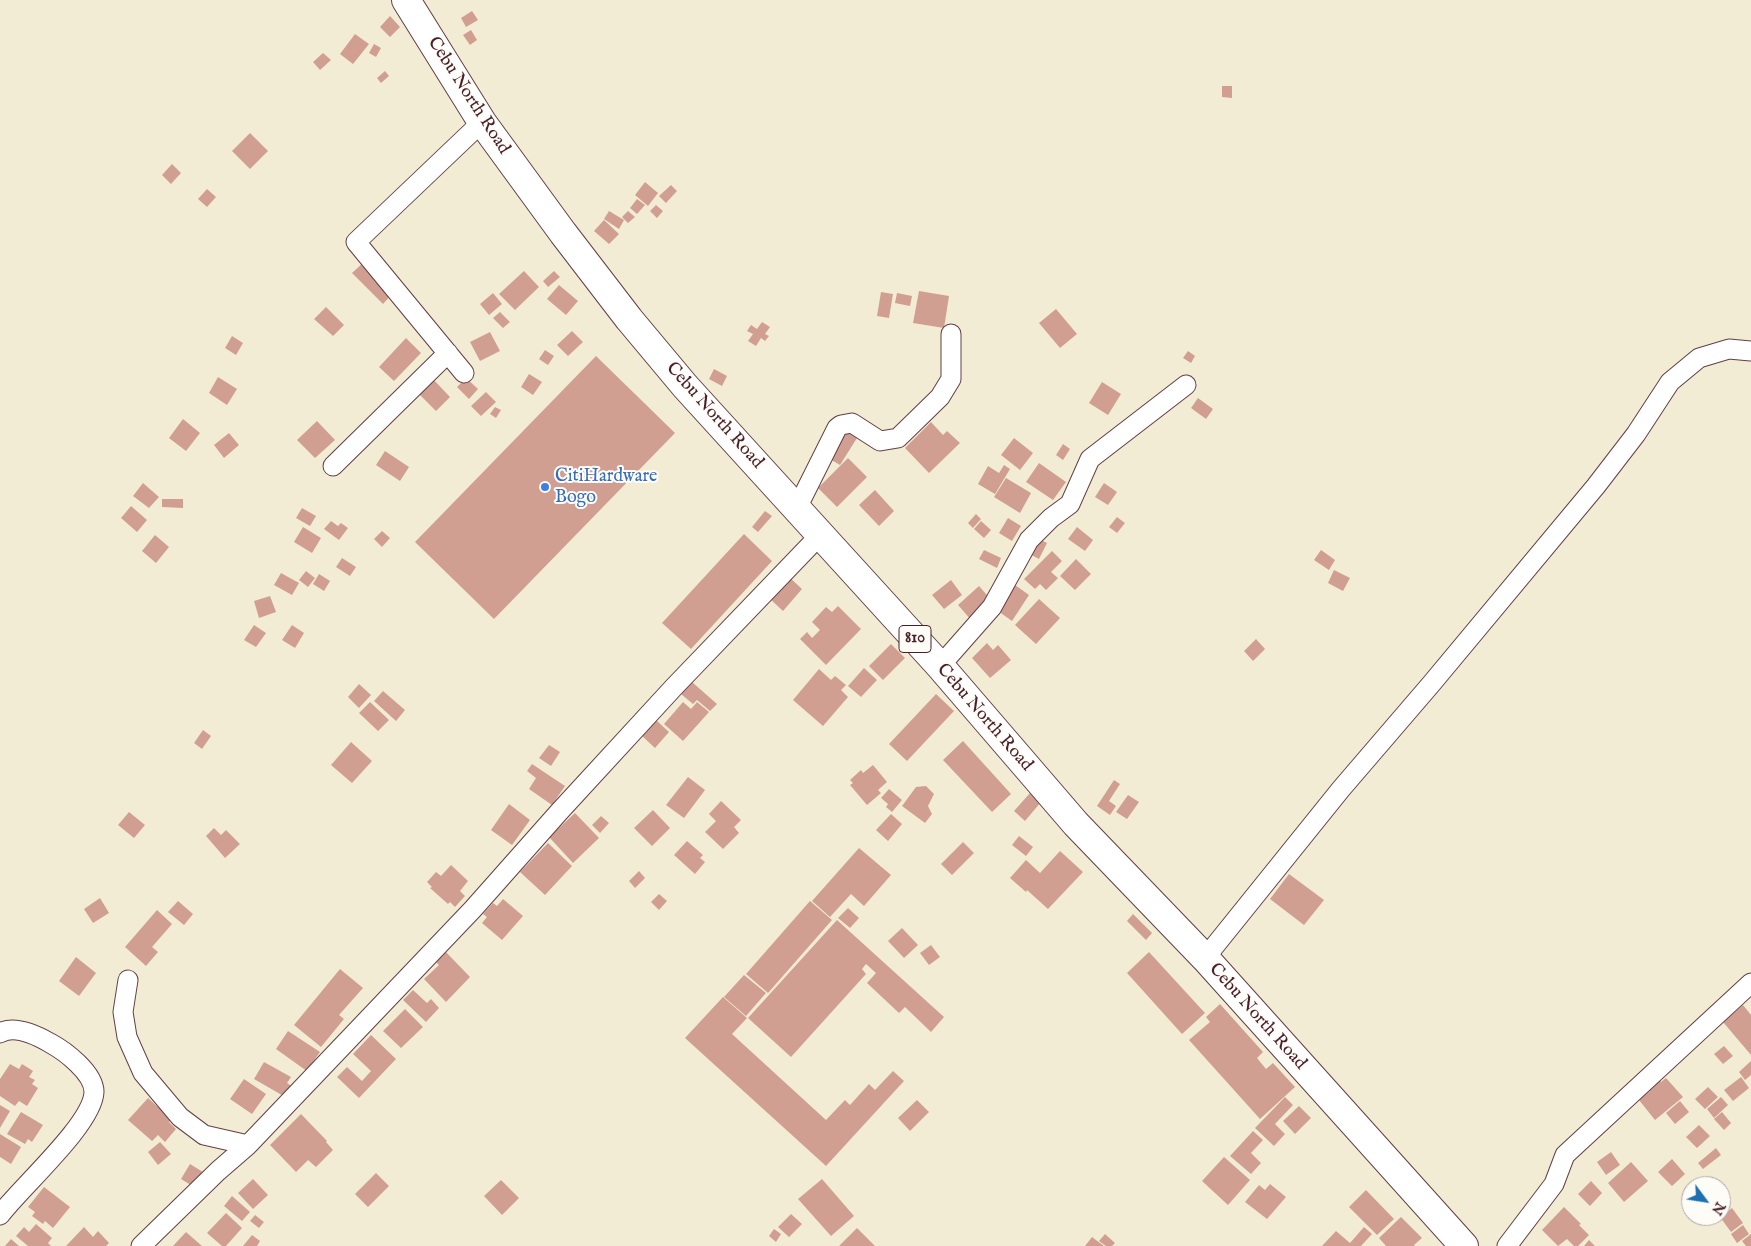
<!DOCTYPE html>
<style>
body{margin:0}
#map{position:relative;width:1751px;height:1246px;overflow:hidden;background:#f2ecd5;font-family:"IM FELL English",serif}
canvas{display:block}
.north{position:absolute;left:1681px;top:1176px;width:50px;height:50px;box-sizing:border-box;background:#fdfcf7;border:1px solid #b5a4a5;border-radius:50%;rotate:121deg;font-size:14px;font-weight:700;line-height:20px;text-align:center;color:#4a1f2b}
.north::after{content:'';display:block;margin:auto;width:18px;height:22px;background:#1f6fb2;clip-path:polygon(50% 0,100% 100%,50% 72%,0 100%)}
</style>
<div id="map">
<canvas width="1751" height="1246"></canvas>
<div class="north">N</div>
</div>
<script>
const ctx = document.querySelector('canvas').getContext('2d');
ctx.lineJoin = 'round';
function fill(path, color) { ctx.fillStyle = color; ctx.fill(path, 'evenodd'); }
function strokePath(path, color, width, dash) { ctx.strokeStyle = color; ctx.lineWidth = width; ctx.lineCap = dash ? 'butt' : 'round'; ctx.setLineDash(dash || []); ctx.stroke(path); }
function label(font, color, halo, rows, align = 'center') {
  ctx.font = font + ' "IM FELL English",serif'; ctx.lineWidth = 4; ctx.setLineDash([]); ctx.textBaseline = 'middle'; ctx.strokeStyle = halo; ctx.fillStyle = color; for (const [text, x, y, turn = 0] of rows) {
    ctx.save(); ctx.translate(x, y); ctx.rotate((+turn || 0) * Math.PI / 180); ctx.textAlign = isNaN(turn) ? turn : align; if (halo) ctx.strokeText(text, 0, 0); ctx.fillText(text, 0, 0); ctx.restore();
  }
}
fill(new Path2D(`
 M 472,11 L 478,20 L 466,27 L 461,18 Z
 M 390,16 L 400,27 L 390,37 L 380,27 Z
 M 471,30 L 477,40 L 470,45 L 463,35 Z
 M 355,34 L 369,44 L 353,64 L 340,54 Z
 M 374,44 L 381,48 L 376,57 L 369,53 Z
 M 323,53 L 331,60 L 320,70 L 313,62 Z
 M 385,71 L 389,76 L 381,83 L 377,78 Z
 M 1222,86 L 1232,86 L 1232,98 L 1222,97 Z
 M 250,133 L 268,151 L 250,169 L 232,151 Z
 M 172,164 L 181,173 L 171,184 L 162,175 Z
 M 645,182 L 658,193 L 648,206 L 635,195 Z
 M 671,185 L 677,191 L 666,203 L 659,196 Z
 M 207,189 L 216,197 L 207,207 L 198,199 Z
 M 637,199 L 645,205 L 637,214 L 630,208 Z
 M 656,205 L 663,211 L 657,218 L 650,211 Z
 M 609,211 L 624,220 L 619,229 L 604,219 Z
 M 628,211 L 635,217 L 628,223 L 622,217 Z
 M 604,220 L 619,234 L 609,244 L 594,231 Z
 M 364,262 L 394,292 L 383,304 L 352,273 Z
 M 524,271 L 539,287 L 515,310 L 499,294 Z
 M 554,271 L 560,277 L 548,287 L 543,281 Z
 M 559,285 L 578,301 L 566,315 L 547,299 Z
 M 919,291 L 949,296 L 944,328 L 913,323 Z
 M 881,292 L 893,294 L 889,318 L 877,316 Z
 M 493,293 L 502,304 L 489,315 L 480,304 Z
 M 897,293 L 912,296 L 910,306 L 895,303 Z
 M 326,307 L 344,325 L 333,336 L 314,319 Z
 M 1056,309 L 1077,334 L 1060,348 L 1039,323 Z
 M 500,312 L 510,322 L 503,328 L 493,318 Z
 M 762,322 L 770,327 L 765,334 L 769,336 L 765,341 L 761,338 L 756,346 L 748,341 L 753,334 L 747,331 L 751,325 L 757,329 Z
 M 572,331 L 583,342 L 568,356 L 557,345 Z
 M 490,332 L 500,351 L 480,361 L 470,342 Z
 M 232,336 L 243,343 L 236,355 L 225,348 Z
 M 406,338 L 421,353 L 394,381 L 379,367 Z
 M 545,350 L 554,356 L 548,365 L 539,359 Z
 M 1188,351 L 1195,356 L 1191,363 L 1183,358 Z
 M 596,356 L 675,433 L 494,619 L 415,542 Z
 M 714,369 L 727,376 L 722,386 L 709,379 Z
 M 529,374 L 542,382 L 533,395 L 521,387 Z
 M 218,377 L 237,389 L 227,405 L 209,393 Z
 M 432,378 L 450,397 L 436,411 L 417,392 Z
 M 466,378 L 478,389 L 469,399 L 457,387 Z
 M 1102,382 L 1121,394 L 1108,415 L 1089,403 Z
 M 486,392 L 496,402 L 481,416 L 471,406 Z
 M 1198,398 L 1213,409 L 1206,419 L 1191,408 Z
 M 495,407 L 501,410 L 496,418 L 490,414 Z
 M 183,419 L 200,433 L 186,451 L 169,438 Z
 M 317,421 L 335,440 L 315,458 L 297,440 Z
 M 931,422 L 943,435 L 947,431 L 960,443 L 929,473 L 905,448 Z
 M 846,431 L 857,438 L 840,465 L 828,458 Z
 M 229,433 L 239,445 L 224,458 L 214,445 Z
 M 1014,438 L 1033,453 L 1020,470 L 1001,455 Z
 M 1063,444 L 1070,449 L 1063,460 L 1056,455 Z
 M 385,451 L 409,467 L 400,481 L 376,465 Z
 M 848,458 L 867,477 L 837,507 L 818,488 Z
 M 1039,463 L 1066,482 L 1053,500 L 1026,482 Z
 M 1004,465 L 1010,469 L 995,494 L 978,484 L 988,466 L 999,473 Z
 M 1006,478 L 1031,493 L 1020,513 L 994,497 Z
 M 143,483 L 159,497 L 149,508 L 133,496 Z
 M 1104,483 L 1117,492 L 1108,505 L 1095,497 Z
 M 875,490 L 894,511 L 879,526 L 859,505 Z
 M 162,499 L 183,499 L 183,508 L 162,507 Z
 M 131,506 L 147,520 L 137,532 L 121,518 Z
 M 302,508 L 316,516 L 310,526 L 296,518 Z
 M 765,511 L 772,516 L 758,532 L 752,527 Z
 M 976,514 L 981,519 L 973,528 L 968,523 Z
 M 1117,517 L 1125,523 L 1117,533 L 1109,527 Z
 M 1008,518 L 1021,526 L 1012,541 L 999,533 Z
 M 331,521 L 338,526 L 341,523 L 348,528 L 339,540 L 324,529 Z
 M 981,521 L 991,530 L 984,538 L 974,529 Z
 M 303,527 L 321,538 L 312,553 L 294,542 Z
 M 1077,527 L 1093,540 L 1085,551 L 1068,539 Z
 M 382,531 L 390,538 L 382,547 L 374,539 Z
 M 744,534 L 772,561 L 691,649 L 662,623 Z
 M 155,535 L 169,547 L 156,563 L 142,551 Z
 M 1035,537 L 1047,543 L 1039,559 L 1028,553 Z
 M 984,550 L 1001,558 L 997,568 L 979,559 Z
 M 1321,550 L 1335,560 L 1329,570 L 1314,560 Z
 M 1052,551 L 1062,561 L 1051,572 L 1058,578 L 1046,590 L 1040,584 L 1035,589 L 1024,579 Z
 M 342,558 L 356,567 L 350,576 L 336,567 Z
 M 1076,559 L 1091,574 L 1075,590 L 1060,576 Z
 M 1334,570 L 1350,578 L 1343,591 L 1328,583 Z
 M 306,571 L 315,578 L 308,587 L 299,580 Z
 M 281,573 L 299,583 L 292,595 L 274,585 Z
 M 319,574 L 330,581 L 324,591 L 313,584 Z
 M 788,576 L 802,589 L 783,611 L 769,598 Z
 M 951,580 L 962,595 L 944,609 L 932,595 Z
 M 1015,585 L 1029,595 L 1012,621 L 998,611 Z
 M 979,586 L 993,602 L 972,621 L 958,605 Z
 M 270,596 L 276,612 L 259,618 L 254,601 Z
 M 1039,599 L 1060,618 L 1036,644 L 1015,625 Z
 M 838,606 L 861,629 L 826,665 L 800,639 L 807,632 L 812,638 L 820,630 L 812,622 L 826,607 L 832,612 Z
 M 254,625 L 266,633 L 256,647 L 244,640 Z
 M 292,625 L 304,633 L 295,648 L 282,640 Z
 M 1256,639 L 1265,649 L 1253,661 L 1244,651 Z
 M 987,643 L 993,650 L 998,645 L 1011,660 L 990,678 L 972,658 Z
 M 891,644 L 905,658 L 883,680 L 869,666 Z
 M 864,668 L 877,680 L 861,697 L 848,686 Z
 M 819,669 L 831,680 L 835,676 L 846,685 L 841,690 L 848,697 L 823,726 L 793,700 Z
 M 692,682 L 717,704 L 710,711 L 697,700 L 693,704 L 681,694 Z
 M 359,684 L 371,695 L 359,708 L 348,697 Z
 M 383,691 L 405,710 L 396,721 L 374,701 Z
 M 936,694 L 954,711 L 907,761 L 889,744 Z
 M 370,702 L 389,720 L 378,731 L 359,713 Z
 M 683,702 L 691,709 L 697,702 L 709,712 L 683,741 L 664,724 Z
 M 656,720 L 669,732 L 655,748 L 641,735 Z
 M 203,730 L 211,736 L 202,749 L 194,743 Z
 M 963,741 L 1011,794 L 992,812 L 943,760 Z
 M 351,742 L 372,761 L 352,783 L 331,765 Z
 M 549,745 L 560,752 L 551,766 L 539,758 Z
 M 532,764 L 565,786 L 552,805 L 529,789 L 536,778 L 527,771 Z
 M 873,765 L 887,782 L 878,790 L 881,793 L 867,805 L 850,785 L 853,783 L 850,780 L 861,770 L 863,773 Z
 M 688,777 L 705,790 L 684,818 L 666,805 Z
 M 1114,780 L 1120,784 L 1109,801 L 1116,806 L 1110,815 L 1097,806 Z
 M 926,786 L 934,794 L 928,806 L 932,814 L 925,823 L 902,806 L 916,787 Z
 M 889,789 L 902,800 L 892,812 L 886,807 L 888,804 L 881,798 Z
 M 1030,793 L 1041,802 L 1025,821 L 1014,811 Z
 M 1128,795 L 1139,802 L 1127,819 L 1116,812 Z
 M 721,801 L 741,820 L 734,827 L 739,833 L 723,849 L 705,832 L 716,821 L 709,814 Z
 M 509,804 L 530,820 L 512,845 L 491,830 Z
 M 653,810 L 670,828 L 652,846 L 634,828 Z
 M 129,812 L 145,825 L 134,838 L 118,825 Z
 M 575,813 L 599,838 L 573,863 L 549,837 Z
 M 891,814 L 902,824 L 888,841 L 876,830 Z
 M 601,816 L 609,823 L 600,833 L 592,825 Z
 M 214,828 L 221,835 L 226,830 L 240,844 L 225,858 L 206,836 Z
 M 1019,836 L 1033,847 L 1026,856 L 1012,845 Z
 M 687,841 L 703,855 L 700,858 L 705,862 L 695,874 L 674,855 Z
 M 963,842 L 974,853 L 952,875 L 941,864 Z
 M 548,843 L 572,866 L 545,895 L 520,872 Z
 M 859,848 L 891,875 L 864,906 L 851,894 L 830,917 L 812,901 Z
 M 1060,851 L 1083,872 L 1048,909 L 1027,890 L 1026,892 L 1010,878 L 1026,860 L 1040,873 Z
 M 451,865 L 468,881 L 460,891 L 465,896 L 455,907 L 450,902 L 448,904 L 430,888 L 432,887 L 427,882 L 436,872 L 441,876 Z
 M 639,871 L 645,878 L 635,888 L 629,881 Z
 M 1289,874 L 1324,900 L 1304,925 L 1270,899 Z
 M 659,894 L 667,901 L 659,910 L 651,902 Z
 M 100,898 L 109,913 L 93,923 L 84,909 Z
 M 503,899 L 523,916 L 502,940 L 482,923 L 487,917 L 483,914 L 493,903 L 497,906 Z
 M 178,901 L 193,914 L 184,925 L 168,912 Z
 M 810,901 L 832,920 L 768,993 L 746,974 Z
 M 848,908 L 859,918 L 850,928 L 838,918 Z
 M 157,910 L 172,924 L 152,947 L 158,952 L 146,966 L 125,947 Z
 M 1133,914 L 1152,933 L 1146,940 L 1127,921 Z
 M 837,920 L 944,1017 L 931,1032 L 905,1007 L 899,1013 L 867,983 L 876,973 L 866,964 L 862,969 L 866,974 L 791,1057 L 748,1018 Z
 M 902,928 L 918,945 L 904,958 L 888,941 Z
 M 931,945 L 940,957 L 929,965 L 920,953 Z
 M 444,950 L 470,977 L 446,1002 L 424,979 L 439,965 L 434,960 Z
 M 1149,952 L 1205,1013 L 1182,1034 L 1127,973 Z
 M 76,957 L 96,973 L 79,996 L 59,981 Z
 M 340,969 L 363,988 L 339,1015 L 344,1019 L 321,1047 L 294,1025 Z
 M 744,975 L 766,993 L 746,1016 L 724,997 Z
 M 413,990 L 427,1003 L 431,999 L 439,1008 L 426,1022 L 403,1000 Z
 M 723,997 L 747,1018 L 732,1034 L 826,1120 L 845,1100 L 850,1105 L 869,1084 L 875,1090 L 893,1071 L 904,1081 L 826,1166 L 685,1038 Z
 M 1220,1004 L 1263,1052 L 1257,1058 L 1266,1069 L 1273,1063 L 1295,1087 L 1260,1119 L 1189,1040 L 1210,1022 L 1206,1017 Z
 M 1743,1005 L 1751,1015 L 1751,1055 L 1723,1022 Z
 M 405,1009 L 423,1027 L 401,1048 L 383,1031 Z
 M 288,1031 L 320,1052 L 313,1062 L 317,1064 L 311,1074 L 276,1049 Z
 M 371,1035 L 396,1059 L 359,1098 L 337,1077 L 347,1067 L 362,1081 L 371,1071 L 353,1054 Z
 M 1724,1046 L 1733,1056 L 1723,1064 L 1714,1054 Z
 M 1751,1061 L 1751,1075 L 1745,1080 L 1739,1072 Z
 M 264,1062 L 291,1077 L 287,1083 L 293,1087 L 287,1098 L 254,1079 Z
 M 10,1064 L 19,1069 L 22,1064 L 33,1071 L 29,1077 L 35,1080 L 32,1084 L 38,1088 L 27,1106 L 19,1101 L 15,1106 L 0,1096 L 0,1079 Z
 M 1741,1077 L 1749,1088 L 1733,1101 L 1724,1090 Z
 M 1666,1078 L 1683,1097 L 1655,1120 L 1639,1100 L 1650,1091 L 1648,1088 L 1659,1079 L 1661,1082 Z
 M 244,1079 L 266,1094 L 252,1114 L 230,1099 Z
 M 1708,1087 L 1718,1097 L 1705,1109 L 1695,1099 Z
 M 1285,1097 L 1293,1105 L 1275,1124 L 1285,1134 L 1274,1146 L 1255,1128 Z
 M 1721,1097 L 1728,1105 L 1714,1118 L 1707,1109 Z
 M 148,1098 L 171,1119 L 169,1122 L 176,1129 L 165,1142 L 158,1135 L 152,1141 L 128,1120 Z
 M 917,1100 L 929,1112 L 910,1131 L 898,1118 Z
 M 1680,1101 L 1689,1112 L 1675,1124 L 1666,1113 Z
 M 0,1105 L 10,1111 L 0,1128 Z
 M 1299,1106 L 1311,1118 L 1295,1134 L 1283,1121 Z
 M 21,1112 L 43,1125 L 32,1142 L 28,1139 L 25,1144 L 7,1134 Z
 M 1722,1112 L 1731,1123 L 1724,1130 L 1714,1119 Z
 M 301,1114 L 327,1141 L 326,1142 L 333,1150 L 316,1167 L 308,1160 L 296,1172 L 270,1145 Z
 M 1699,1125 L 1710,1136 L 1697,1148 L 1686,1137 Z
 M 1253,1131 L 1263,1140 L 1251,1153 L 1261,1163 L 1251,1174 L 1230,1156 Z
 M 0,1134 L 21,1147 L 11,1164 L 0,1157 Z
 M 160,1142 L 171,1154 L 158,1165 L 148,1152 Z
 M 1716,1148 L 1721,1155 L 1703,1169 L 1698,1163 Z
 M 1611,1152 L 1620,1165 L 1606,1175 L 1597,1162 Z
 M 1224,1157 L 1250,1180 L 1228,1205 L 1202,1181 Z
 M 1672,1159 L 1685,1174 L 1672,1186 L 1658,1172 Z
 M 1631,1162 L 1648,1181 L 1624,1202 L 1608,1183 Z
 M 190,1164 L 203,1172 L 194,1187 L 181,1179 Z
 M 376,1173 L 389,1186 L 368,1207 L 355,1194 Z
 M 253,1179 L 268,1195 L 253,1209 L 238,1193 Z
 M 822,1179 L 854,1216 L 831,1236 L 798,1199 Z
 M 501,1180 L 519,1198 L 502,1215 L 484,1196 Z
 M 1591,1181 L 1602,1193 L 1590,1206 L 1578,1194 Z
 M 1270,1184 L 1286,1197 L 1267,1219 L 1245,1202 L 1259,1185 L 1265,1190 Z
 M 44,1187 L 70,1207 L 53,1228 L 45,1221 L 43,1224 L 32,1216 L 35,1212 L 28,1207 Z
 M 1366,1190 L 1394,1219 L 1377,1235 L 1349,1207 Z
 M 232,1196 L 250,1212 L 242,1221 L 224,1206 Z
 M 1564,1207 L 1581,1224 L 1579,1225 L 1589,1235 L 1578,1246 L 1574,1246 L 1567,1239 L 1558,1246 L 1542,1230 Z
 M 1732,1208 L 1743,1223 L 1731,1232 L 1720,1217 Z
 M 226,1213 L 242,1228 L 226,1246 L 222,1246 L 207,1233 Z
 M 791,1214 L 802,1224 L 789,1237 L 778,1227 Z
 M 255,1215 L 264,1222 L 259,1228 L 250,1221 Z
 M 1401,1217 L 1422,1238 L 1414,1245 L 1415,1246 L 1386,1246 L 1379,1238 Z
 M 36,1224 L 52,1238 L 48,1243 L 51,1246 L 28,1246 L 16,1236 L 24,1227 L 29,1232 Z
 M 1743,1225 L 1749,1234 L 1737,1243 L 1731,1234 Z
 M 84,1227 L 93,1237 L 98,1231 L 109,1243 L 106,1246 L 66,1246 Z
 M 1364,1227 L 1372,1234 L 1361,1246 L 1322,1246 L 1336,1231 L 1350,1243 Z
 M 857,1228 L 875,1246 L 839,1246 Z
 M 774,1229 L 781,1234 L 776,1242 L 769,1236 Z
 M 186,1232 L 202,1246 L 173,1246 Z
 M 1105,1234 L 1115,1243 L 1112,1246 L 1106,1246 L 1099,1241 Z
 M 1751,1234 L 1751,1246 L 1746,1246 L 1742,1241 Z
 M 252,1235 L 260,1241 L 257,1246 L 243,1246 Z
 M 1092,1237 L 1104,1246 L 1085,1246 Z
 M 11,1239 L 19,1246 L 5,1246 Z
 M 1589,1240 L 1595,1246 L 1584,1246 Z`), '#d19f91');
const minor = new Path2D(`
 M 464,373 L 356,242 L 482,122
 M 333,466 L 448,353
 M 797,508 L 837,428 L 841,425 L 852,423 L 880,441 L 898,438 L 940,397 L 951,379 L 951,334
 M 940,666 L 992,607 L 1029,540 L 1051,518 L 1070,504 L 1090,459 L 1186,385
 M 1205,958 L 1341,789 L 1432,683 L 1596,486 L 1636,434 L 1670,382 L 1699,358 L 1729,349 L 1751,351
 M 128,980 L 123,1012 L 127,1037 L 143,1073 L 180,1117 L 204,1135 L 248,1145
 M 0,1033 C 14,1025 36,1035 50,1043 C 65,1051 94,1073 94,1092 C 93,1124 21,1187 0,1215
 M 141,1246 L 218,1171 L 248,1145 L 473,909 L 559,812 L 674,687 L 821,534
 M 1507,1246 L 1554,1184 L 1565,1155 L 1751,983`);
const trunk = new Path2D(`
 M 406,0 L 482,122 L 563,233 L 629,319 L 685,386 L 940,666 L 1076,824 L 1205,958 L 1464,1246`);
strokePath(minor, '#633e44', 21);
strokePath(trunk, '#633e44', 30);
strokePath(minor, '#fff', 19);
strokePath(trunk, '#fff', 28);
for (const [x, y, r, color] of [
 [545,487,5,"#3f7fe0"]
]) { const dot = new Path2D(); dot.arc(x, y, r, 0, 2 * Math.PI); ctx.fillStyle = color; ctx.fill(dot); strokePath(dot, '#fdfcf7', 2); }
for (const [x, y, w] of [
 [915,639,32]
]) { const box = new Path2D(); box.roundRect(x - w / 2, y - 13.5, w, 27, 4); ctx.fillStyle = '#fdfcf7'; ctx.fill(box); strokePath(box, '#4a1f2b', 1); }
label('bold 16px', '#4a1f2b', null, [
 ["810",915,639]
]);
label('18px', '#4a1f2b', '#fdfcf7', [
 ["Cebu North Road",468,96,57],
 ["Cebu North Road",714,416,48],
 ["Cebu North Road",984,718,49],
 ["Cebu North Road",1257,1017,48]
]);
label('18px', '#366cbe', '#fdfcf7', [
 ["CitiHardware",555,477],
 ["Bogo",555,498]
], 'left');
</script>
